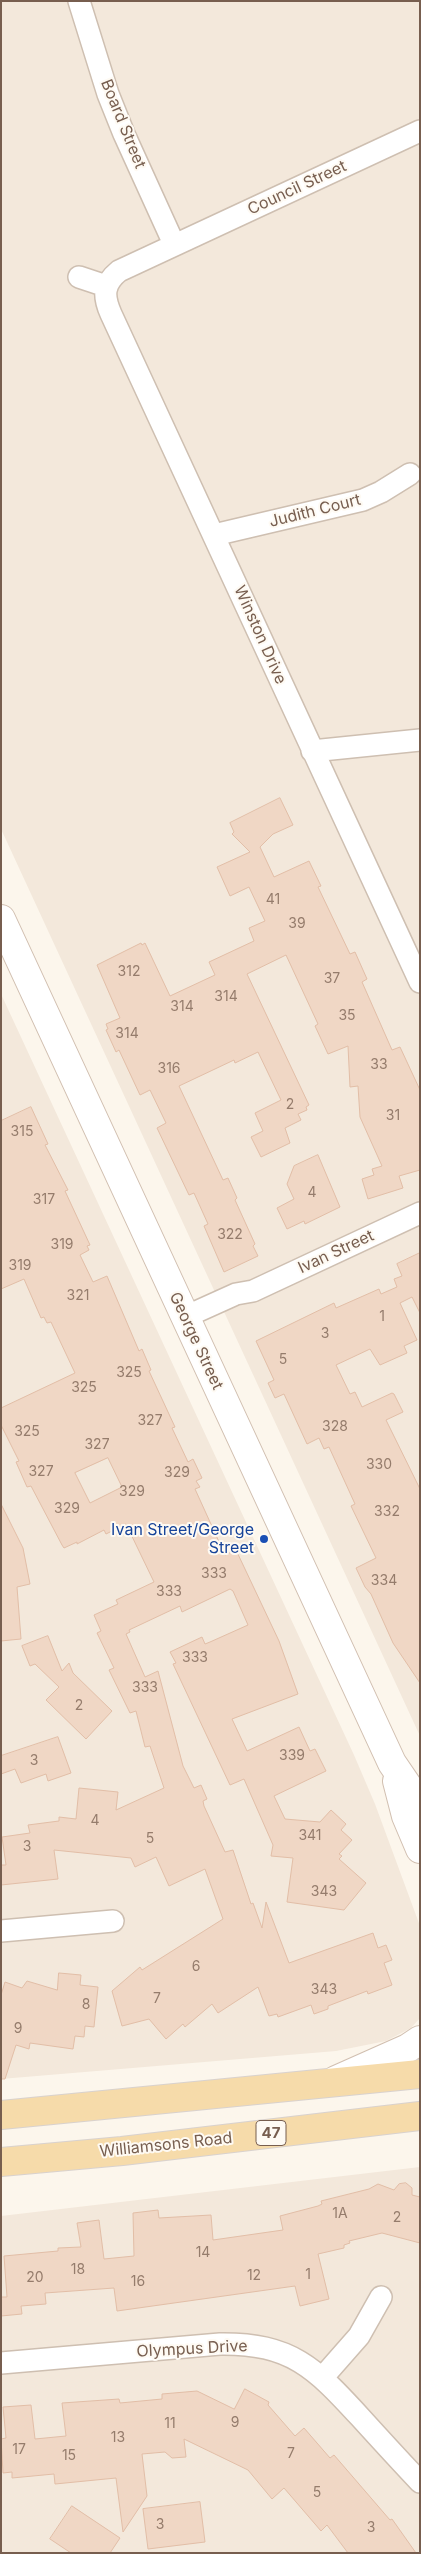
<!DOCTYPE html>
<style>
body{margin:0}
#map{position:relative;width:421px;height:2554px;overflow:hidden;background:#fcf6ec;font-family:Inter,sans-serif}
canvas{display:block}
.frame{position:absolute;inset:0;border:2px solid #775e4f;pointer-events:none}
</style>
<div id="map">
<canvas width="421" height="2554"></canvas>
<div class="frame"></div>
</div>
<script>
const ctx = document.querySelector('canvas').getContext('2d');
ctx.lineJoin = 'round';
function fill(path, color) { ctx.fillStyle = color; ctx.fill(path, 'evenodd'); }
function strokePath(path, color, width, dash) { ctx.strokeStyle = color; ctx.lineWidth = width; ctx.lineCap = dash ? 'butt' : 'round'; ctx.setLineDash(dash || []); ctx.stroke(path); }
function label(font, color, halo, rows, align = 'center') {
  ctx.font = font + ' Inter,sans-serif'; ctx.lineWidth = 4; ctx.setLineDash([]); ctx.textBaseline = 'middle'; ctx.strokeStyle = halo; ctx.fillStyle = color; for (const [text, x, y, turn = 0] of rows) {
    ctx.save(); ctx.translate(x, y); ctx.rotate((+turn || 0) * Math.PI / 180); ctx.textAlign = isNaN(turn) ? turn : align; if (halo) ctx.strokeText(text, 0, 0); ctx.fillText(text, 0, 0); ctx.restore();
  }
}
fill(new Path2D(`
 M 1,1 L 420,1 L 420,1736 L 1,829 Z
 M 1,994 L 354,1755 L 375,1804 L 420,1926 L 420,2018 L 411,2028 L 386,2041 L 336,2051 L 1,2079 Z
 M 420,2167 L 420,2553 L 1,2553 L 1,2216 Z`), '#f3e8db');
const building = new Path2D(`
 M 280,798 L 293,825 L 273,834 L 260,847 L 274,877 L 309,861 L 321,886 L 318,887 L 350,954 L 355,952 L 367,979 L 362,982 L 392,1050 L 400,1047 L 420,1090 L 420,1170 L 399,1176 L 403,1188 L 368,1199 L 362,1179 L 374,1175 L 372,1169 L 382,1166 L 360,1117 L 358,1086 L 350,1087 L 348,1046 L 328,1054 L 315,1026 L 318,1024 L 286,955 L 247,974 L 309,1105 L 306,1107 L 307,1110 L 298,1114 L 301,1120 L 285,1128 L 290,1143 L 261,1157 L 251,1137 L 263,1131 L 255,1113 L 281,1100 L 258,1052 L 235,1063 L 234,1060 L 179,1086 L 223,1180 L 228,1178 L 237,1198 L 235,1200 L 255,1244 L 253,1246 L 258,1256 L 224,1272 L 204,1226 L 208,1224 L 194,1193 L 189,1195 L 157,1128 L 166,1123 L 150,1090 L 140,1095 L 119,1050 L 116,1052 L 106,1030 L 108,1029 L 106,1024 L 120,1018 L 97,965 L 141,943 L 142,945 L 145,943 L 170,996 L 215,975 L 209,962 L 254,941 L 249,928 L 265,921 L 249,887 L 230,896 L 217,867 L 250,852 L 232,834 L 234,832 L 230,823 Z
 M 31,1107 L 48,1144 L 45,1145 L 68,1190 L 65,1191 L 90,1245 L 87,1246 L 89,1250 L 80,1255 L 93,1282 L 107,1276 L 139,1351 L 142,1349 L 151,1370 L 149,1371 L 175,1427 L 172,1428 L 188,1462 L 193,1459 L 202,1478 L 196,1481 L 200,1487 L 195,1489 L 225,1555 L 236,1550 L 279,1641 L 298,1694 L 232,1719 L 247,1751 L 299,1727 L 310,1751 L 315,1749 L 326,1771 L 274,1796 L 285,1819 L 320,1822 L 331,1810 L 346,1824 L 341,1830 L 352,1840 L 339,1854 L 342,1856 L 339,1859 L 366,1883 L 344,1910 L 287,1902 L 293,1858 L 271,1856 L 273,1845 L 244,1779 L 230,1785 L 173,1664 L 176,1663 L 170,1652 L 202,1637 L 205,1644 L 210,1642 L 248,1625 L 233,1591 L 230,1589 L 182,1612 L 180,1606 L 129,1630 L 130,1632 L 126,1634 L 145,1677 L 158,1671 L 183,1766 L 194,1788 L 201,1785 L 207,1799 L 203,1801 L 204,1806 L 225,1852 L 233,1850 L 251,1904 L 253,1903 L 262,1928 L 266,1902 L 289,1963 L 373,1933 L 378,1948 L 386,1945 L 392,1960 L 384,1963 L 392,1985 L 368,1994 L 367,1991 L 328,2006 L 328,2009 L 314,2014 L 311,2005 L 278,2017 L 277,2014 L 269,2016 L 258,1987 L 218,2013 L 212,2004 L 185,2027 L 183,2024 L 166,2039 L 149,2019 L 122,2026 L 112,1991 L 140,1967 L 142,1970 L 223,1919 L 205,1869 L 169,1886 L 156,1857 L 135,1867 L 131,1858 L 54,1850 L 58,1879 L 1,1885 L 1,1865 L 6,1865 L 2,1837 L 30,1833 L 28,1825 L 59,1821 L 59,1817 L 76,1819 L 79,1788 L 118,1792 L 116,1810 L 164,1788 L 150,1746 L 145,1747 L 136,1711 L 130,1713 L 109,1670 L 114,1668 L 97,1633 L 101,1631 L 94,1615 L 118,1604 L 116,1600 L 154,1582 L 126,1524 L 106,1534 L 104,1530 L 77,1544 L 77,1542 L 64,1548 L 62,1545 L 31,1486 L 27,1487 L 16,1462 L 19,1461 L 1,1425 L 1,1408 L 75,1373 L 51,1322 L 47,1323 L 44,1317 L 41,1318 L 24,1279 L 1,1289 L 1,1121 ZM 108,1458 L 122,1487 L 90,1503 L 75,1473 Z
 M 318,1155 L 340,1207 L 305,1224 L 304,1221 L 287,1229 L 277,1208 L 294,1199 L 287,1184 L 294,1166 Z
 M 420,1253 L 420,1313 L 412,1297 L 400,1303 L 417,1340 L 404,1346 L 407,1353 L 380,1365 L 370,1349 L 336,1365 L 350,1394 L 355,1392 L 362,1407 L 392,1393 L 394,1394 L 403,1412 L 386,1420 L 420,1489 L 420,1683 L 393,1643 L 371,1594 L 365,1587 L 356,1568 L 376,1558 L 351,1506 L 355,1504 L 329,1447 L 324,1449 L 319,1438 L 307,1444 L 284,1394 L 275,1398 L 268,1383 L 274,1380 L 256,1341 L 334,1303 L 336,1308 L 379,1289 L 381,1294 L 397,1287 L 394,1279 L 402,1276 L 397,1264 Z
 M 1,1504 L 23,1548 L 30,1584 L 17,1587 L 21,1639 L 1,1641 Z
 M 48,1636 L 62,1671 L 69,1663 L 73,1673 L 112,1711 L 86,1739 L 46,1700 L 59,1687 L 35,1664 L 30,1666 L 22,1646 Z
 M 58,1737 L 71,1773 L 48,1781 L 46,1774 L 21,1783 L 15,1769 L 1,1774 L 1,1756 Z
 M 59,1973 L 81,1975 L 80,1985 L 98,1987 L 94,2027 L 85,2026 L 84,2037 L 75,2036 L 73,2049 L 30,2043 L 29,2049 L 16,2045 L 5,2079 L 1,2079 L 1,1995 L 5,1982 L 22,1988 L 27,1981 L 57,1990 Z
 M 406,2183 L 412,2188 L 412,2195 L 420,2197 L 420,2243 L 382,2233 L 349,2241 L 350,2243 L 344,2245 L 344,2248 L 318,2254 L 329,2299 L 300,2306 L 295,2286 L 117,2311 L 114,2288 L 45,2293 L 46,2304 L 21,2306 L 22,2314 L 1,2316 L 1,2297 L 7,2297 L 4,2256 L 58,2251 L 58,2248 L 81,2247 L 77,2223 L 99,2220 L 104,2259 L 134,2256 L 133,2213 L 158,2210 L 159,2218 L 211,2215 L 213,2240 L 283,2230 L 280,2216 L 318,2206 L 322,2204 L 321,2201 L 369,2189 L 378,2184 L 394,2190 L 399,2184 Z
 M 245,2389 L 269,2402 L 268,2405 L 295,2436 L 304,2428 L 330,2458 L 334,2455 L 390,2520 L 392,2519 L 416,2553 L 348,2553 L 327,2525 L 321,2531 L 284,2488 L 272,2499 L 248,2470 L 184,2439 L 186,2457 L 172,2458 L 165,2452 L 142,2454 L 147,2496 L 123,2532 L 116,2478 L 55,2484 L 54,2474 L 12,2478 L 12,2472 L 3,2473 L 1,2439 L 6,2438 L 3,2407 L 31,2405 L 35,2439 L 66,2436 L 62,2403 L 119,2399 L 120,2403 L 162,2399 L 162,2394 L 197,2391 L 234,2409 Z
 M 200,2502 L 205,2542 L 148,2549 L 143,2509 Z
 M 72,2506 L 120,2538 L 110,2553 L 71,2553 L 50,2539 Z`);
fill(building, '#f0d7c5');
strokePath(building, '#e2bea7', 1);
const street = new Path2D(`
 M 79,1 L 108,94 L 124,134 L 174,244
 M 420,131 L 119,271 C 103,284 103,296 111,314 L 420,982
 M 79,277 L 106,286
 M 214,535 L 363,500 L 381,492 L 410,474
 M 312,751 L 420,740
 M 185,1317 L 236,1294 L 253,1291 L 420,1213
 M 1,1931 L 113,1921
 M 1,2363 L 220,2344 C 291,2343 315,2368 360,2417 C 380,2439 400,2461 420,2482
 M 323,2377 L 359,2336 L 381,2297`);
const secondary = new Path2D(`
 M 1,919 L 392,1763 L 420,1804
 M 397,1781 L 406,1816 L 420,1849
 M 336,2080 L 408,2048 L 420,2040`);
const primary = new Path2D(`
 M 1,2115 L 420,2074
 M 1,2162 L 122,2151 L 420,2116`);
strokePath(street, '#cebfb1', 24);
strokePath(secondary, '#d1bfb0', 30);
strokePath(primary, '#d9d2ce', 30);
strokePath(street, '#fff', 21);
strokePath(secondary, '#fff', 28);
strokePath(primary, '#f6dbaa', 28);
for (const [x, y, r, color] of [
 [264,1539,5,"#1a4fb4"]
]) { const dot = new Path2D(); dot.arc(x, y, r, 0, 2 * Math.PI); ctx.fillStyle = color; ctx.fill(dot); strokePath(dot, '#fefaf3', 2); }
label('14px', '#957c6c', null, [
 ["41",273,900],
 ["39",297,924],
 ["312",129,972],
 ["37",332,979],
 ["314",226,997],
 ["314",182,1007],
 ["35",347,1016],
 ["314",127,1034],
 ["33",379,1065],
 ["316",169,1069],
 ["2",290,1105],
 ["31",393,1116],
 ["315",22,1132],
 ["4",312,1193],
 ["317",44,1200],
 ["322",230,1235],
 ["319",62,1245],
 ["319",20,1266],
 ["321",78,1296],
 ["1",382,1317],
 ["3",325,1334],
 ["5",283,1360],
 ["325",129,1373],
 ["325",84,1388],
 ["327",150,1421],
 ["328",335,1427],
 ["325",27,1432],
 ["327",97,1445],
 ["330",379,1465],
 ["327",41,1472],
 ["329",177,1473],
 ["329",132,1492],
 ["329",67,1509],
 ["332",387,1512],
 ["333",214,1574],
 ["334",384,1581],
 ["333",169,1592],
 ["333",195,1658],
 ["333",145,1688],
 ["2",79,1706],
 ["339",292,1756],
 ["3",34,1761],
 ["4",95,1821],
 ["341",310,1836],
 ["5",150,1839],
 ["3",27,1847],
 ["343",324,1892],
 ["6",196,1967],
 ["343",324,1990],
 ["7",157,1999],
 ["8",86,2005],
 ["9",18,2029],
 ["1A",340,2214],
 ["2",397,2218],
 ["14",203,2253],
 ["18",78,2270],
 ["1",308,2275],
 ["12",254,2276],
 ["20",35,2278],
 ["16",138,2282],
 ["9",235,2423],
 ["11",170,2424],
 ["13",118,2438],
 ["17",19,2450],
 ["7",291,2454],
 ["15",69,2456],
 ["5",317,2493],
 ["3",160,2525],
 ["3",371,2528]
]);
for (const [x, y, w] of [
 [271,2133,30]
]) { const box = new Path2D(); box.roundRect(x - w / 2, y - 12.5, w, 25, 4); ctx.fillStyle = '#fefaf3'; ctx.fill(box); strokePath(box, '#775e4f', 1); }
label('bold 15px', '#775e4f', null, [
 ["47",271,2133]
]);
label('16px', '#775e4f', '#fefaf3', [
 ["Board Street",123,124,68],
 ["Council Street",297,188,-25],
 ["Judith Court",315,511,-14],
 ["Winston Drive",260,635,66],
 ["Ivan Street",336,1252,-25],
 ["George Street",196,1341,65],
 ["Williamsons Road",166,2145,-6],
 ["Olympus Drive",192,2349,-3]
]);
label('16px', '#164399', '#fefaf3', [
 ["Ivan Street/George",254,1530],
 ["Street",254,1548]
], 'right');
</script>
